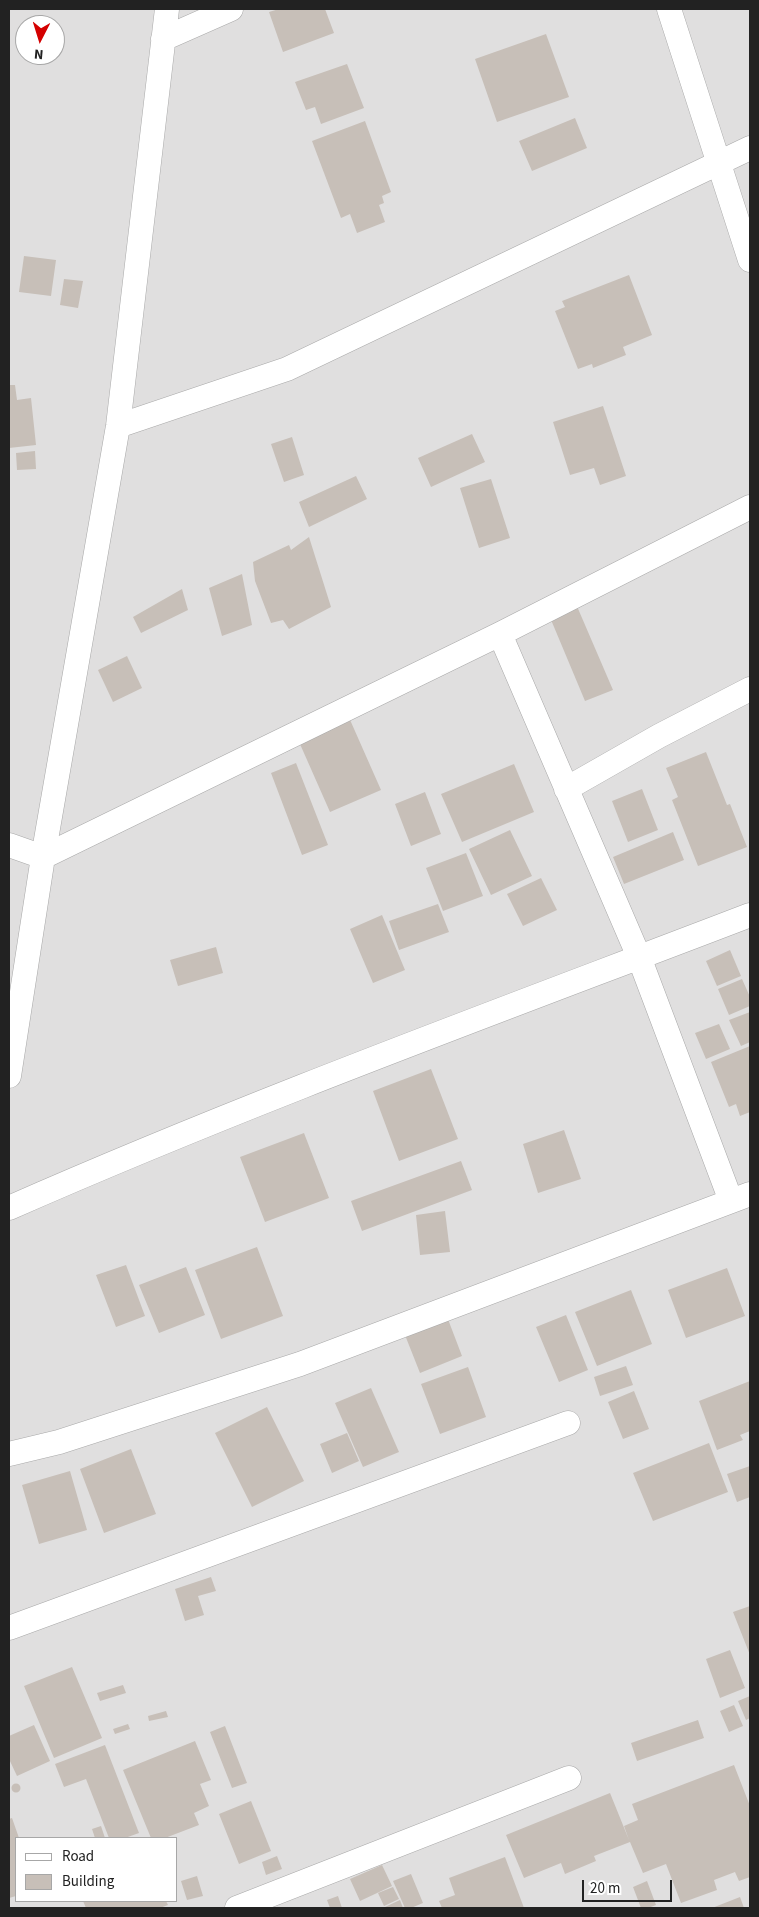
<!DOCTYPE html>
<style>
body{margin:0}
#map{position:relative;width:759px;height:1917px;overflow:hidden;background:#f2efe9;font-family:"Source Sans 3",sans-serif}
canvas{display:block}
.frame{position:absolute;inset:0;border:10px solid #222;pointer-events:none}
.legend{position:absolute;left:15px;top:1837px;width:162px;height:65px;box-sizing:border-box;background:#fff;border:1px solid #a7a7a7;margin:0;padding:6px 9px;list-style:none;font-size:15px;color:#222}
.legend li{display:flex;align-items:center;gap:10px;height:25px}
.legend b{width:25px;border:1px solid #a7a7a7}
.north{position:absolute;left:15px;top:15px;width:50px;height:50px;box-sizing:border-box;background:#fff;border:1px solid #a7a7a7;border-radius:50%;rotate:185deg;font-size:14px;font-weight:700;line-height:20px;text-align:center;color:#222}
.north::after{content:'';display:block;margin:auto;width:18px;height:22px;background:#d40000;clip-path:polygon(50% 0,100% 100%,50% 72%,0 100%)}
.scale{position:absolute;left:582px;top:1880px;width:90px;height:22px;box-sizing:border-box;border:2px solid #222;border-top:0;padding-left:6px;font-size:15px;line-height:18px;white-space:nowrap;color:#222;-webkit-text-stroke:4px #fff;paint-order:stroke}
</style>
<div id="map">
<canvas width="759" height="1917"></canvas>
<div class="frame"></div>
<ul class="legend">
<li><b style="height:6px;background:#fff"></b>Road</li>
<li><b style="height:14px;background:#c7bfb8"></b>Building</li>
</ul>
<div class="north">N</div>
<div class="scale">20 m</div>
</div>
<script>
const ctx = document.querySelector('canvas').getContext('2d');
ctx.lineJoin = 'round';
function fill(path, color) { ctx.fillStyle = color; ctx.fill(path, 'evenodd'); }
function strokePath(path, color, width, dash) { ctx.strokeStyle = color; ctx.lineWidth = width; ctx.lineCap = dash ? 'butt' : 'round'; ctx.setLineDash(dash || []); ctx.stroke(path); }
fill(new Path2D(`
 M 9,9 L 750,9 L 750,1908 L 9,1908 ZM 25,25 L 55,25 L 55,55 L 25,55 ZM 16,1838 L 176,1838 L 176,1901 L 16,1901 Z`), '#e0dfdf');
fill(new Path2D(`
 M 279,9 L 325,9 L 334,33 L 283,52 L 269,12 Z
 M 546,34 L 569,97 L 497,122 L 475,59 Z
 M 347,64 L 364,108 L 321,124 L 315,107 L 306,110 L 295,82 Z
 M 575,118 L 587,148 L 532,171 L 519,141 Z
 M 365,121 L 391,192 L 382,196 L 384,203 L 379,205 L 385,222 L 357,233 L 350,214 L 341,218 L 312,141 Z
 M 24,256 L 56,260 L 51,296 L 19,292 Z
 M 629,275 L 652,335 L 623,347 L 626,355 L 593,368 L 592,364 L 578,369 L 555,311 L 565,307 L 562,301 Z
 M 64,279 L 83,281 L 78,308 L 60,305 Z
 M 9,385 L 15,385 L 17,400 L 31,398 L 36,445 L 9,448 Z
 M 603,406 L 626,476 L 600,485 L 594,468 L 570,475 L 553,422 Z
 M 472,434 L 485,462 L 431,487 L 418,458 Z
 M 292,437 L 304,475 L 284,482 L 271,444 Z
 M 35,451 L 36,469 L 17,470 L 16,453 Z
 M 356,476 L 367,499 L 309,527 L 299,502 Z
 M 491,479 L 510,538 L 479,548 L 460,488 Z
 M 309,537 L 331,607 L 289,629 L 283,620 L 271,623 L 255,581 L 253,562 L 289,545 L 291,550 Z
 M 242,574 L 252,625 L 222,636 L 209,588 Z
 M 182,589 L 188,610 L 141,633 L 133,617 Z
 M 576,604 L 613,690 L 585,701 L 549,615 Z
 M 127,656 L 142,688 L 113,702 L 98,670 Z
 M 347,713 L 381,790 L 330,812 L 296,735 Z
 M 706,752 L 727,805 L 730,804 L 747,847 L 698,866 L 672,800 L 678,797 L 666,768 Z
 M 296,763 L 328,845 L 302,855 L 271,773 Z
 M 514,764 L 534,812 L 462,842 L 441,794 Z
 M 642,789 L 658,830 L 628,842 L 612,801 Z
 M 425,792 L 441,834 L 411,846 L 395,804 Z
 M 510,830 L 532,876 L 491,895 L 469,849 Z
 M 673,832 L 684,860 L 624,884 L 613,857 Z
 M 466,853 L 483,896 L 443,911 L 426,868 Z
 M 541,878 L 557,910 L 523,926 L 507,894 Z
 M 438,904 L 449,932 L 399,950 L 389,921 Z
 M 382,915 L 405,970 L 373,983 L 350,929 Z
 M 216,947 L 223,973 L 178,986 L 170,960 Z
 M 730,950 L 741,976 L 717,986 L 706,961 Z
 M 742,979 L 750,997 L 750,1006 L 729,1015 L 718,989 Z
 M 750,1012 L 750,1042 L 741,1046 L 729,1020 Z
 M 719,1024 L 730,1049 L 706,1059 L 695,1033 Z
 M 750,1046 L 750,1112 L 740,1116 L 736,1104 L 729,1107 L 711,1062 Z
 M 431,1069 L 458,1139 L 399,1161 L 373,1091 Z
 M 564,1130 L 581,1179 L 538,1193 L 523,1144 Z
 M 304,1133 L 329,1198 L 265,1222 L 240,1157 Z
 M 461,1161 L 472,1190 L 362,1231 L 351,1201 Z
 M 445,1211 L 450,1252 L 420,1255 L 416,1215 Z
 M 257,1247 L 283,1316 L 221,1339 L 195,1270 Z
 M 126,1265 L 145,1316 L 116,1327 L 96,1275 Z
 M 186,1267 L 205,1315 L 159,1333 L 139,1285 Z
 M 727,1268 L 745,1316 L 686,1338 L 668,1290 Z
 M 631,1290 L 652,1344 L 597,1366 L 575,1312 Z
 M 446,1314 L 462,1356 L 420,1373 L 403,1330 Z
 M 566,1315 L 588,1370 L 559,1382 L 536,1327 Z
 M 626,1366 L 633,1385 L 600,1396 L 594,1377 Z
 M 468,1367 L 486,1417 L 440,1434 L 421,1384 Z
 M 750,1381 L 750,1431 L 740,1435 L 743,1440 L 717,1450 L 699,1401 Z
 M 371,1388 L 399,1452 L 363,1467 L 335,1403 Z
 M 634,1391 L 649,1429 L 623,1439 L 608,1402 Z
 M 267,1407 L 304,1481 L 252,1507 L 215,1433 Z
 M 347,1433 L 359,1461 L 332,1473 L 320,1444 Z
 M 709,1443 L 728,1492 L 653,1521 L 633,1473 Z
 M 131,1449 L 156,1514 L 104,1533 L 80,1469 Z
 M 750,1466 L 750,1497 L 737,1502 L 727,1474 Z
 M 70,1471 L 87,1530 L 39,1544 L 22,1485 Z
 M 211,1577 L 216,1591 L 198,1596 L 204,1615 L 185,1621 L 175,1589 Z
 M 750,1606 L 750,1655 L 733,1612 Z
 M 730,1650 L 745,1688 L 720,1698 L 706,1659 Z
 M 72,1667 L 102,1738 L 54,1758 L 24,1686 Z
 M 123,1685 L 126,1693 L 100,1701 L 97,1693 Z
 M 750,1696 L 750,1718 L 746,1720 L 738,1701 Z
 M 734,1705 L 743,1726 L 729,1732 L 720,1711 Z
 M 166,1711 L 168,1717 L 149,1721 L 148,1716 Z
 M 698,1720 L 704,1738 L 637,1761 L 631,1743 Z
 M 128,1724 L 130,1729 L 115,1734 L 113,1729 Z
 M 34,1725 L 50,1761 L 17,1776 L 9,1759 L 9,1736 Z
 M 225,1726 L 247,1783 L 232,1788 L 210,1732 Z
 M 195,1741 L 211,1780 L 200,1784 L 209,1806 L 194,1813 L 199,1825 L 165,1838 L 151,1838 L 123,1770 Z
 M 105,1745 L 139,1833 L 125,1838 L 109,1838 L 86,1779 L 64,1787 L 55,1764 Z
 M 734,1765 L 750,1806 L 750,1877 L 739,1881 L 735,1872 L 714,1880 L 717,1890 L 681,1903 L 666,1864 L 643,1873 L 630,1842 L 594,1856 L 596,1861 L 565,1874 L 561,1863 L 524,1878 L 506,1835 L 610,1793 L 629,1840 L 624,1826 L 638,1820 L 632,1804 Z
 M11.5 1788a4.5 4.5 0 1 1 9 0a4.5 4.5 0 1 1-9 0Z
 M 251,1801 L 271,1851 L 239,1864 L 219,1814 Z
 M 12,1818 L 19,1838 L 16,1838 L 16,1896 L 9,1898 L 9,1819 Z
 M 101,1826 L 105,1838 L 95,1838 L 92,1829 Z
 M 277,1856 L 282,1869 L 266,1875 L 262,1862 Z
 M 505,1857 L 524,1908 L 442,1908 L 439,1901 L 455,1895 L 449,1878 Z
 M 382,1865 L 392,1886 L 360,1901 L 350,1879 Z
 M 411,1874 L 423,1903 L 411,1908 L 405,1908 L 393,1881 Z
 M 197,1876 L 203,1896 L 187,1900 L 181,1881 Z
 M 647,1881 L 656,1905 L 648,1908 L 641,1908 L 633,1887 Z
 M 393,1887 L 399,1899 L 384,1906 L 378,1893 Z
 M 338,1896 L 342,1908 L 330,1908 L 327,1900 Z
 M 740,1897 L 744,1908 L 712,1908 Z
 M 400,1900 L 403,1908 L 385,1908 L 385,1907 Z
 M 83,1901 L 166,1901 L 168,1905 L 160,1908 L 86,1908 Z`), '#c7bfb8');
const street = new Path2D(`
 M 669,9 L 750,260
 M 163,39 L 231,9
 M 118,426 L 287,369 L 750,148
 M 500,634 L 639,957 L 731,1201
 M 566,789 L 659,736 L 750,689
 M 9,845 L 43,857 L 500,634 L 750,507
 M 9,1076 L 43,857 L 118,426 L 167,9
 M 9,1208 C 252,1101 502,1010 750,915
 M 9,1454 L 59,1442 L 300,1364 L 750,1194
 M 9,1628 L 568,1423
 M 237,1908 L 569,1778`);
strokePath(street, '#a9a9a9', 25);
strokePath(street, '#fff', 24);
</script>
